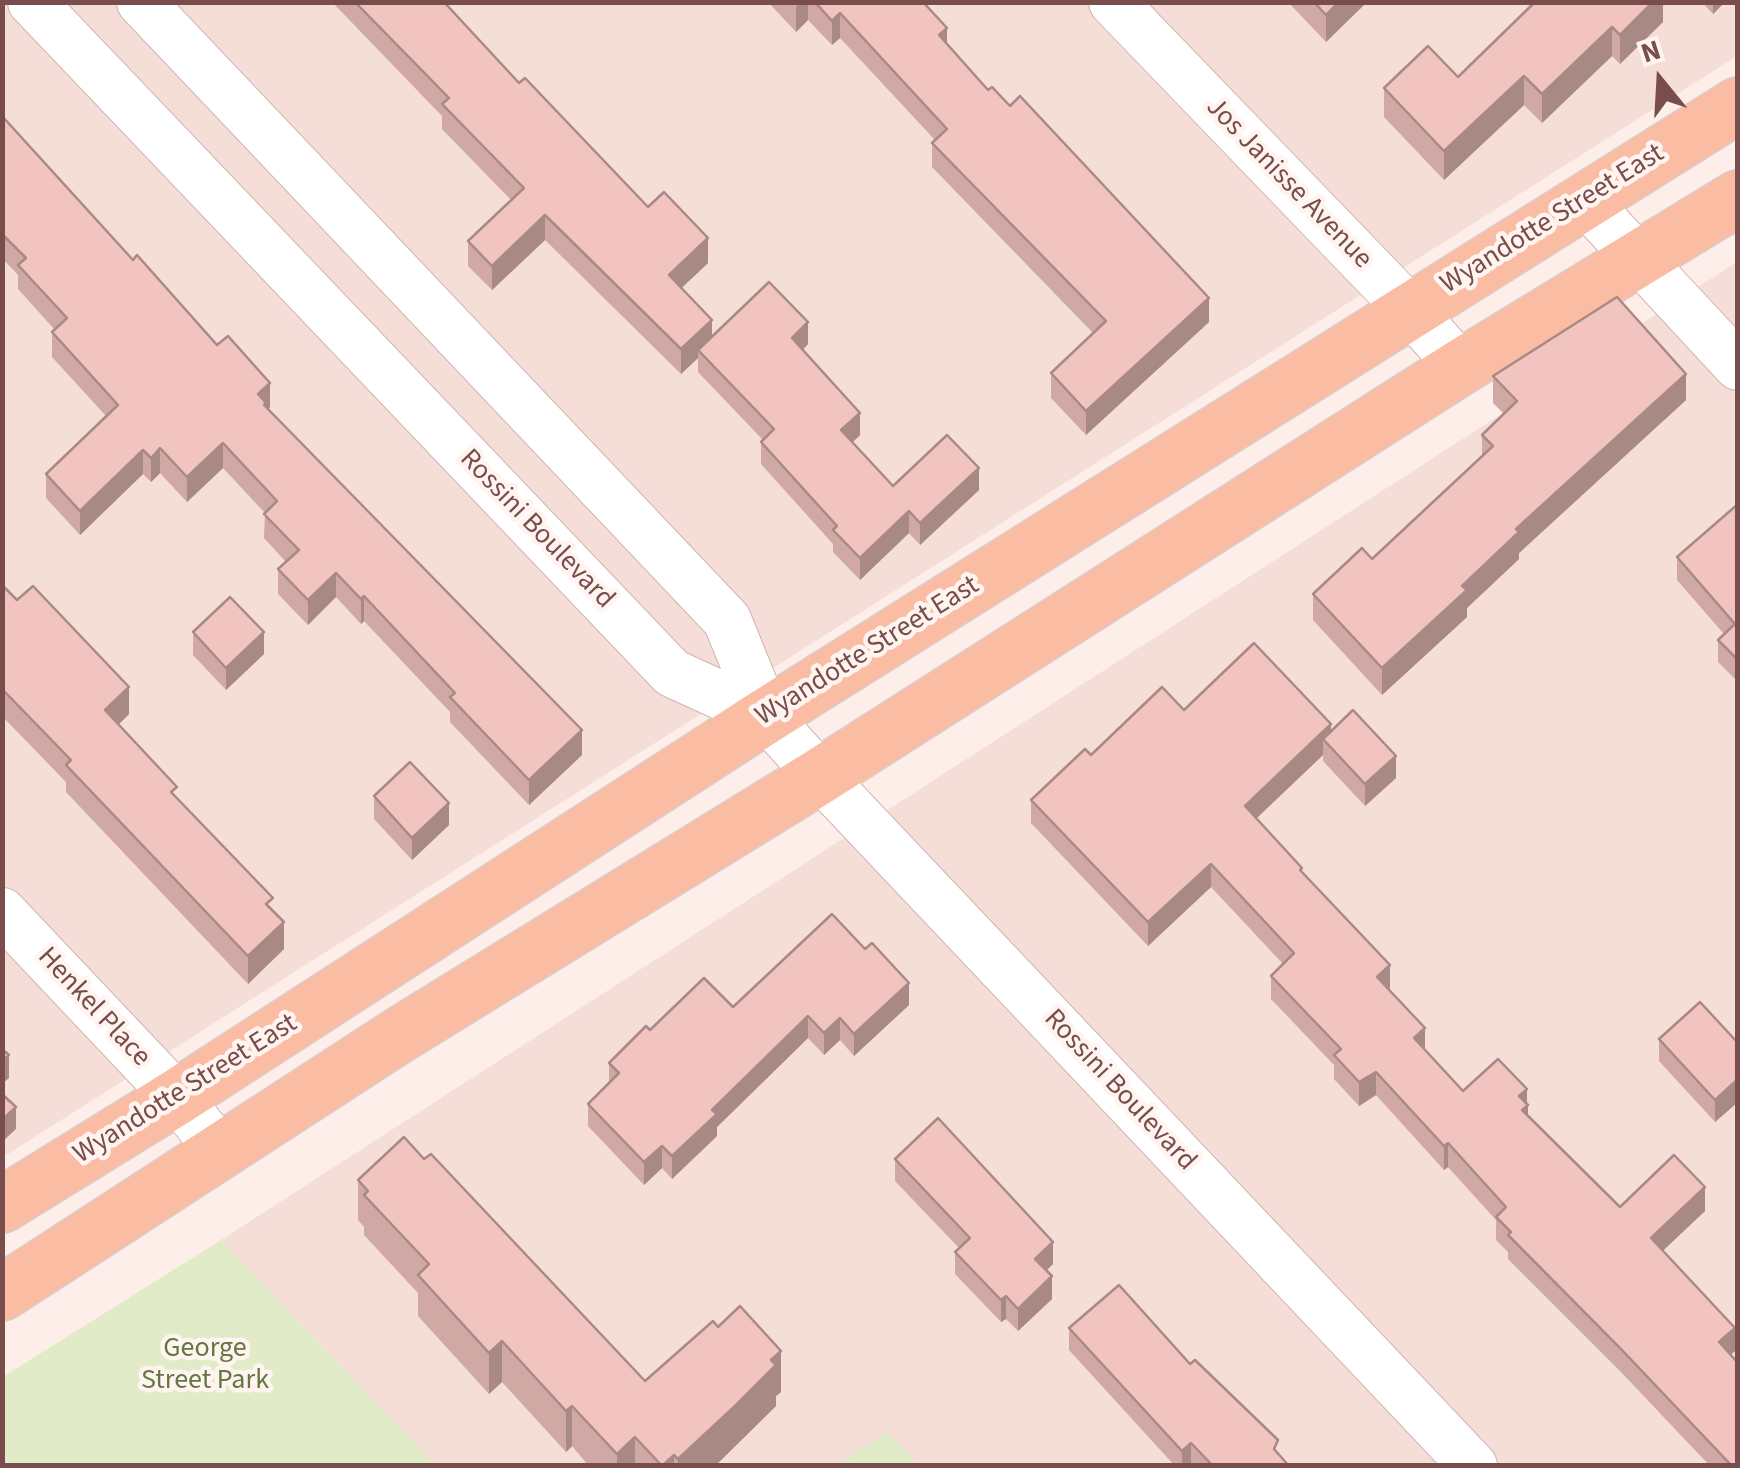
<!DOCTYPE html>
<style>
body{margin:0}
#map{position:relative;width:1740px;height:1468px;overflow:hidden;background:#fdeee9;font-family:"Source Sans 3",sans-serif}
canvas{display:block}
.frame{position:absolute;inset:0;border:5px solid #784d4c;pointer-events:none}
.north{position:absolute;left:1610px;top:30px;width:100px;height:100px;-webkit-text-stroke:8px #fff4f0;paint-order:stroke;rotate:342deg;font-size:28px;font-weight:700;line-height:40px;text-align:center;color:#784d4c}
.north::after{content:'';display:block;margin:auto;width:35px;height:45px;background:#784d4c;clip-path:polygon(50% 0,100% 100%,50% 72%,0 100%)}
</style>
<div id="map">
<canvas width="1740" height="1468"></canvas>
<div class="frame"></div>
<div class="north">N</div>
</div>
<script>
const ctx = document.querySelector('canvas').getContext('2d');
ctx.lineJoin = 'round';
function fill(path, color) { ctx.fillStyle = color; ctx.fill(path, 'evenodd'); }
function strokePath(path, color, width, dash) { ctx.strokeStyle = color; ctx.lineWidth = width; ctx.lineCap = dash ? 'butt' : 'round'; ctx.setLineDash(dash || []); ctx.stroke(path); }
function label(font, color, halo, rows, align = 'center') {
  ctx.font = font + ' "Source Sans 3",sans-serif'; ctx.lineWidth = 9; ctx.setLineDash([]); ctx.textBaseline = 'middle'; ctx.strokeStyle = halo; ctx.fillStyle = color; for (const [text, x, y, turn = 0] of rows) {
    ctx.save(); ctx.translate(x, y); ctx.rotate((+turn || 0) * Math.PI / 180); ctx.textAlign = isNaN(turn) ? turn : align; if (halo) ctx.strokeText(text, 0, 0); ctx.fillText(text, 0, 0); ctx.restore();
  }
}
fill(new Path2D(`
 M 3,3 L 1737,3 L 1737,56 L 3,1157 Z
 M 1737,262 L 1737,1465 L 919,1466 L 887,1432 L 836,1465 L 435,1465 L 221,1240 Z`), '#f4ded7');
fill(new Path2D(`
 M 221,1240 L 435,1465 L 3,1465 L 3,1377 Z
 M 887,1432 L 919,1465 L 836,1465 Z`), '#e1ebc7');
const minor = new Path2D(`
 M 32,2 L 672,673 L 766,716
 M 141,2 L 727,620 L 766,716 L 820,776 L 1473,1466
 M 1113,2 L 1409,309 L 1461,367
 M 1585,201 L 1738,366
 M 2,912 L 177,1097 L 221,1152`);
const major = new Path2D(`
 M 2,1205 L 177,1097 L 766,716 L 1738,105
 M 2,1293 L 401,1034 L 820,776 L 1461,367 L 1738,198`);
strokePath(minor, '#d2b4b1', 50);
strokePath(major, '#d9cdcd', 58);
strokePath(minor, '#fff', 48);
strokePath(major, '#fabca2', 55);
fill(new Path2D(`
 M 332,2 L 444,2 L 519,83 L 708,263 L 681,288 L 712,337 L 808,344 L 803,350 L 860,435 L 853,442 L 893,486 L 979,490 L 920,545 L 909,533 L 860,580 L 833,552 L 833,544 L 761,464 L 761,442 L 763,440 L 698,372 L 698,358 L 681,374 L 545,240 L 492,290 L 468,266 L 468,241 L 511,200 L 442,129 L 442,116 Z
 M 768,2 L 923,2 L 947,44 L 988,90 L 1209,322 L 1086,435 L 1051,398 L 1051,373 L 1093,333 L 932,167 L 932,143 L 935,140 L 840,38 L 832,45 L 808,20 L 796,32 Z
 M 1288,2 L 1367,2 L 1326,42 Z
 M 1663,2 L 1663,22 L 1620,64 L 1612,56 L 1542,123 L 1524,105 L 1444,180 L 1384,117 L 1384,88 L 1458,77 Z
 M 1702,2 L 1725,2 L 1713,14 Z
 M 2,116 L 133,260 L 270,407 L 269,409 L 582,755 L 529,805 L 450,722 L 450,712 L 364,621 L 361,624 L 336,597 L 308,625 L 278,594 L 278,569 L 286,562 L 264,538 L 265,513 L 223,468 L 187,502 L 160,473 L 151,482 L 143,474 L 80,535 L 46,498 L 46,474 L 106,416 L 52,357 L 52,332 L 55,330 L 18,289 L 18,275 L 2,258 Z
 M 1493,376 L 1686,400 L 1519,553 L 1519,559 L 1467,608 L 1467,617 L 1382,695 L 1313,620 L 1313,594 L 1372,559 L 1482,456 L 1482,435 L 1504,414 L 1493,403 Z
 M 1738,504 L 1738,682 L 1718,662 L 1718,640 L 1724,634 L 1677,580 L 1677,557 Z
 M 2,585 L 129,714 L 118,725 L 177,798 L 273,911 L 284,949 L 248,984 L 66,792 L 66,782 L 2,716 Z
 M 193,632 L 264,654 L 226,690 L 193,655 Z
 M 1184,710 L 1331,731 L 1396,778 L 1365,806 L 1323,761 L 1323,755 L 1257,818 L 1302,873 L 1390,988 L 1388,990 L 1425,1050 L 1463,1091 L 1527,1104 L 1528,1115 L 1620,1207 L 1705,1211 L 1662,1251 L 1735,1351 L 1730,1355 L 1738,1466 L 1710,1466 L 1621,1372 L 1508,1259 L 1508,1252 L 1496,1240 L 1496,1220 L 1448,1167 L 1444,1170 L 1376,1095 L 1359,1106 L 1334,1079 L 1334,1065 L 1271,999 L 1271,976 L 1283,964 L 1211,887 L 1148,946 L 1031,823 L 1031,800 L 1091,755 Z
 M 374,796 L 449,825 L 412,860 L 374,819 Z
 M 909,1005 L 854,1056 L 840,1040 L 824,1055 L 808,1038 L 717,1127 L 717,1136 L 672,1179 L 662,1168 L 644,1185 L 588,1126 L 588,1104 L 609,1084 L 609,1063 L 650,1030 L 733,1007 Z
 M 1659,1039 L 1738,1043 L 1738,1102 L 1715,1122 L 1659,1061 Z
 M 424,1159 L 645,1381 L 781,1392 L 776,1396 L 776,1406 L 715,1466 L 589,1466 L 572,1446 L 566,1452 L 502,1382 L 489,1394 L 418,1316 L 418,1293 L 364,1235 L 364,1227 L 358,1220 L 358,1180 Z
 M 895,1159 L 1053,1264 L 1046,1271 L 1052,1299 L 1018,1331 L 1006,1319 L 1001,1322 L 955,1274 L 955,1252 L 959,1248 L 895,1181 Z
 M 1069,1328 L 1190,1364 L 1289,1466 L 1175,1466 L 1069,1350 Z`), '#d0a9a5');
fill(new Path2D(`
 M 801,2 L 808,2 L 808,20 L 796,32 L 796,7 Z
 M 1339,2 L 1367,2 L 1326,42 L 1326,15 Z
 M 1653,2 L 1663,2 L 1663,22 L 1620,64 L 1620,35 Z
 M 1713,2 L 1725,2 L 1713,14 Z
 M 840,13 L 840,38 L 832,45 L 832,21 Z
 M 1612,27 L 1612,56 L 1542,123 L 1542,94 Z
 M 947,28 L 947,52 L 939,35 Z
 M 1524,76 L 1524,105 L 1444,180 L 1444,151 Z
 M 545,215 L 545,240 L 492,290 L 492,266 Z
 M 708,238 L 708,263 L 669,300 L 669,275 Z
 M 1209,298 L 1209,322 L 1086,435 L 1086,411 Z
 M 712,320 L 712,345 L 698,350 L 698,358 L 681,374 L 681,349 Z
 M 808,322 L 808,344 L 792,360 L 792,338 Z
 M 1686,374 L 1686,400 L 1519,553 L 1519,559 L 1467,608 L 1467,617 L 1382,695 L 1382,668 L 1516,529 Z
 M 270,383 L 270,407 L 266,411 L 258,394 Z
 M 860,413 L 860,435 L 841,453 L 841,430 Z
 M 223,443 L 223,468 L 187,502 L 187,477 Z
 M 160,448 L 160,473 L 151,482 L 151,458 Z
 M 143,450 L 143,474 L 80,535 L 80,511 Z
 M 979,468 L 979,490 L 920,545 L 920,523 Z
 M 909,511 L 909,533 L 860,580 L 860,558 Z
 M 336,573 L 336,597 L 308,625 L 308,600 Z
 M 364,596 L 364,621 L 361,624 L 361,599 Z
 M 264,632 L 264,654 L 226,690 L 226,668 Z
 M 129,687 L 129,714 L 105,738 L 105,710 Z
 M 1331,724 L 1331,747 L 1323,739 L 1323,755 L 1245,829 L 1245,806 Z
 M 582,730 L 582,755 L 529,805 L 529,780 Z
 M 1396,756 L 1396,778 L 1365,806 L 1365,784 Z
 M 449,803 L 449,825 L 412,860 L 412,838 Z
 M 1211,864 L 1211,887 L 1148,946 L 1148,922 Z
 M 284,922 L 284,949 L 248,984 L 248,956 Z
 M 1390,965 L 1390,988 L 1377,1000 L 1377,977 Z
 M 909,983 L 909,1005 L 854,1056 L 854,1034 Z
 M 808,1016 L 808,1038 L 717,1127 L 717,1136 L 672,1179 L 672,1156 L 712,1110 Z
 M 840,1018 L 840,1040 L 824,1055 L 824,1033 Z
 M 1425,1028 L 1425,1052 L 1414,1038 Z
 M 9,1055 L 9,1078 L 2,1084 L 2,1061 Z
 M 1376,1072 L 1376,1095 L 1359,1106 L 1359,1082 Z
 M 1738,1079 L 1738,1102 L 1715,1122 L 1715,1100 Z
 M 1527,1089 L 1527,1106 L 1528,1105 L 1528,1128 L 1519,1096 Z
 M 16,1107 L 16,1129 L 2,1142 L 2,1120 Z
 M 1448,1143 L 1448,1167 L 1444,1170 L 1444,1146 Z
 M 662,1146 L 662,1168 L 644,1185 L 644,1162 Z
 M 1705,1187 L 1705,1211 L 1651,1262 L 1651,1238 Z
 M 1053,1242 L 1053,1264 L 1035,1281 L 1035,1259 Z
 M 1052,1276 L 1052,1299 L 1018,1331 L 1018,1309 Z
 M 1006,1296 L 1006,1319 L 1001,1322 L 1001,1300 Z
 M 1735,1328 L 1735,1351 L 1719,1366 L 1719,1342 Z
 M 502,1341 L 502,1382 L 489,1394 L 489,1353 Z
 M 781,1351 L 781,1392 L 776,1396 L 776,1406 L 715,1466 L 678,1466 L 678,1459 Z
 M 572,1406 L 572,1446 L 566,1452 L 566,1411 Z
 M 635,1437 L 635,1466 L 617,1466 L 617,1454 Z
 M 1191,1443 L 1191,1465 L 1182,1466 L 1182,1451 Z
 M 674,1455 L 674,1466 L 663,1466 Z`), '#a98986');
const building = new Path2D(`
 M 355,2 L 444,2 L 519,83 L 525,78 L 648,207 L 664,192 L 708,238 L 669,275 L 712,320 L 681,349 L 545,215 L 492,266 L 468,241 L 524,188 L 442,104 L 449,98 Z
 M 815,2 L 923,2 L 947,28 L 939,35 L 988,90 L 992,87 L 1010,106 L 1020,96 L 1209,298 L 1086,411 L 1051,373 L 1106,321 L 932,143 L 947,129 L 840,13 L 832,21 Z
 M 1314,2 L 1339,2 L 1326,15 Z
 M 1535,2 L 1653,2 L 1620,35 L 1612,27 L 1542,94 L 1524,76 L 1444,151 L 1384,88 L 1428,46 L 1458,77 Z
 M 2,116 L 133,260 L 137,255 L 217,345 L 228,336 L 270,383 L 258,394 L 266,403 L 264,405 L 582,730 L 529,780 L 450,697 L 455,693 L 364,596 L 361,599 L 336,573 L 308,600 L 278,569 L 299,550 L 264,514 L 277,501 L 223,443 L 187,477 L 160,448 L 151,458 L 143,450 L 80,511 L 46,474 L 118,405 L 52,332 L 67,318 L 18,265 L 26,258 L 2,234 Z
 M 769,282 L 808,322 L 792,338 L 860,413 L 841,430 L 893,486 L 947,435 L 979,468 L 920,523 L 909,511 L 860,558 L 833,530 L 837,526 L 761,442 L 774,429 L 698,350 Z
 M 1617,297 L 1686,374 L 1516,529 L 1519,532 L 1462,586 L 1467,590 L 1382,668 L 1313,594 L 1362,548 L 1372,559 L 1493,446 L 1482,435 L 1517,401 L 1493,376 Z
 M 1738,504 L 1738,660 L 1718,640 L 1735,624 L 1677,557 Z
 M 2,585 L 17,600 L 33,586 L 129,687 L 105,710 L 177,787 L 171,792 L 273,898 L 266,904 L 284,922 L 248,956 L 66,765 L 71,760 L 2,689 Z
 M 230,597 L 264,632 L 226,668 L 193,632 Z
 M 1254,643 L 1331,724 L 1245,806 L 1302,868 L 1300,870 L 1390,965 L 1377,977 L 1425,1028 L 1414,1038 L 1463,1091 L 1498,1059 L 1527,1089 L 1519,1096 L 1528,1105 L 1522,1110 L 1620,1207 L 1674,1155 L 1705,1187 L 1651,1238 L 1735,1328 L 1719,1342 L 1738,1363 L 1738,1466 L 1732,1466 L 1621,1349 L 1508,1235 L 1511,1232 L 1496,1217 L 1506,1207 L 1448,1143 L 1444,1146 L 1376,1072 L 1359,1082 L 1334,1055 L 1341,1049 L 1271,976 L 1294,953 L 1211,864 L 1148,922 L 1031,800 L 1085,749 L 1091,755 L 1162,687 L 1184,710 Z
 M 1353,710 L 1396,756 L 1365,784 L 1323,739 Z
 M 410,762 L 449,803 L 412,838 L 374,796 Z
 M 832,914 L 865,949 L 872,943 L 909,983 L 854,1034 L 840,1018 L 824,1033 L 808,1016 L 712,1110 L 717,1114 L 672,1156 L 662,1146 L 644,1162 L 588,1104 L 619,1073 L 609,1063 L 646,1026 L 650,1030 L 704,978 L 733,1007 Z
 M 1700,1002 L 1738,1043 L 1738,1079 L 1715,1100 L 1659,1039 Z
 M 2,1049 L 9,1055 L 2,1061 Z
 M 2,1094 L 16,1107 L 2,1120 Z
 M 938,1118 L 1053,1242 L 1035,1259 L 1052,1276 L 1018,1309 L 1006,1296 L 1001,1300 L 955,1252 L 970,1238 L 895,1159 Z
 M 404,1137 L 424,1159 L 431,1154 L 645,1381 L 713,1321 L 718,1327 L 740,1306 L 781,1351 L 771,1360 L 776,1365 L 736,1405 L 678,1459 L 674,1455 L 662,1466 L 635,1437 L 617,1454 L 572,1406 L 566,1411 L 502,1341 L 489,1353 L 418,1275 L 429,1264 L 364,1195 L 368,1191 L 358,1180 Z
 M 1119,1285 L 1190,1364 L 1195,1360 L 1278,1440 L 1274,1449 L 1289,1466 L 1213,1466 L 1191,1443 L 1182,1451 L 1069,1328 Z`);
fill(building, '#f2c4c0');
strokePath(building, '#a98986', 2.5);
label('28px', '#784d4c', '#fff4f0', [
 ["Jos Janisse Avenue",1288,184,46],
 ["Wyandotte Street East",1553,220,-32],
 ["Rossini Boulevard",536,530,46],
 ["Wyandotte Street East",868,652,-32],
 ["Henkel Place",93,1008,47],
 ["Wyandotte Street East",186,1090,-32],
 ["Rossini Boulevard",1119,1091,47]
]);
label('28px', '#637741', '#fff4f0', [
 ["George",205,1350],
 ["Street Park",205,1382]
]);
</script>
